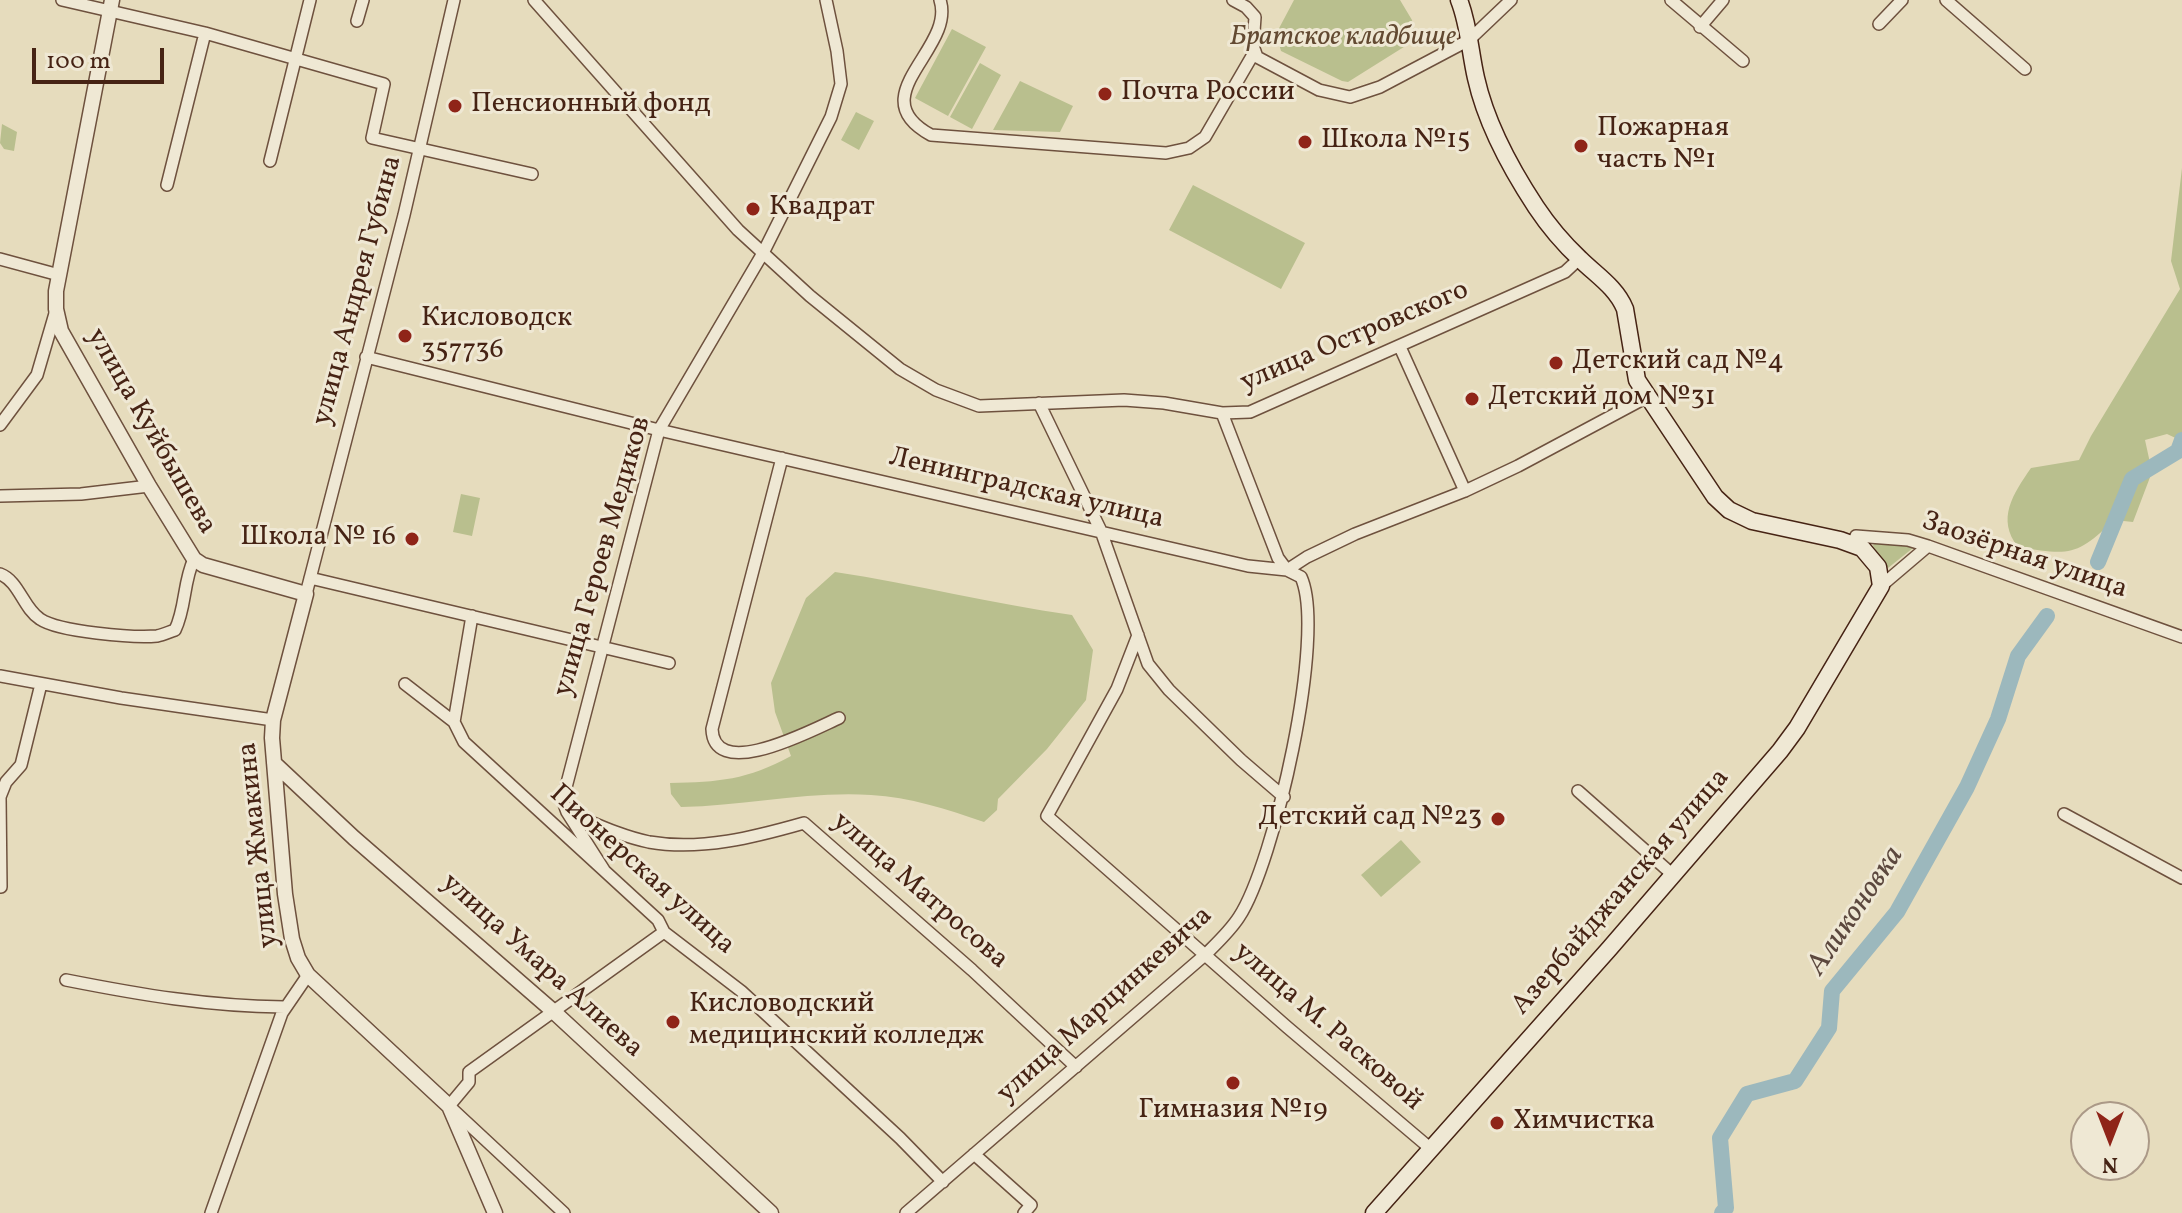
<!DOCTYPE html>
<meta charset="utf-8">
<style>
body{margin:0}
#map{position:relative;width:2182px;height:1213px;overflow:hidden;background:#e6dcbd;font-family:Vollkorn,serif}
canvas{display:block}
.north{position:absolute;left:2070px;top:1101px;width:80px;height:80px;box-sizing:border-box;background:#efe8d4;border:2px solid #ab9987;border-radius:50%;rotate:180deg;font-size:22px;font-weight:700;line-height:32px;text-align:center;color:#462314}
.north::after{content:'';display:block;margin:auto;width:28px;height:36px;background:#8f2418;clip-path:polygon(50% 0,100% 100%,50% 72%,0 100%)}
.scale{position:absolute;left:32px;top:48px;width:132px;height:36px;box-sizing:border-box;border:4px solid #462314;border-top:0;padding-left:10px;font-size:24px;line-height:28px;white-space:nowrap;color:#462314;-webkit-text-stroke:6px #efe8d4;paint-order:stroke}
</style>
<div id="map">
<canvas width="2182" height="1213"></canvas>
<div class="north">N</div>
<div class="scale">100 m</div>
</div>
<script>
const ctx = document.querySelector('canvas').getContext('2d');
ctx.lineJoin = 'round';
function fill(path, color) { ctx.fillStyle = color; ctx.fill(path, 'evenodd'); }
function strokePath(path, color, width, dash) { ctx.strokeStyle = color; ctx.lineWidth = width; ctx.lineCap = dash ? 'butt' : 'round'; ctx.setLineDash(dash || []); ctx.stroke(path); }
function label(font, color, halo, rows, align = 'center') {
  ctx.font = font + ' Vollkorn,serif'; ctx.lineWidth = 6; ctx.setLineDash([]); ctx.textBaseline = 'middle'; ctx.strokeStyle = halo; ctx.fillStyle = color; for (const [text, x, y, turn = 0] of rows) {
    ctx.save(); ctx.translate(x, y); ctx.rotate((+turn || 0) * Math.PI / 180); ctx.textAlign = isNaN(turn) ? turn : align; if (halo) ctx.strokeText(text, 0, 0); ctx.fillText(text, 0, 0); ctx.restore();
  }
}
fill(new Path2D(`
 M 1294,0 L 1400,0 L 1412,20 L 1415,40 L 1348,82 L 1342,81 L 1281,51 L 1276,34 Z
 M 952,29 L 986,47 L 948,116 L 915,98 Z
 M 980,63 L 1001,75 L 972,129 L 950,117 Z
 M 1020,81 L 1073,106 L 1060,132 L 993,130 Z
 M 856,112 L 874,121 L 859,150 L 841,140 Z
 M 2,124 L 17,132 L 14,151 L 4,149 L 0,143 Z
 M 2182,168 L 2182,441 L 2167,434 L 2145,440 L 2152,472 L 2133,522 L 2114,520 C 2076,557 2069,555 2018,547 C 1996,519 2013,494 2031,468 L 2079,460 L 2091,436 L 2180,289 L 2171,261 Z
 M 1193,185 L 1305,243 L 1281,289 L 1169,230 Z
 M 461,494 L 480,498 L 472,536 L 453,532 Z
 M 1874,543 L 1910,545 L 1913,548 L 1888,568 L 1873,546 Z
 M 835,572 C 915,584 993,604 1072,615 L 1093,650 L 1086,700 L 1047,749 L 998,799 L 997,810 L 984,822 C 946,809 910,797 871,795 C 808,791 745,806 681,807 L 671,794 L 670,783 C 719,782 747,780 791,756 L 775,712 L 771,683 L 806,598 Z
 M 1401,840 L 1421,862 L 1381,897 L 1361,875 Z`), '#b9bf8e');
strokePath(new Path2D(`
 M 2098,562 L 2132,479 L 2178,451 L 2182,440
 M 1722,1213 L 1726,1208 L 1720,1138 L 1747,1094 L 1795,1081 L 1829,1028 L 1832,991 L 1897,912 L 1967,787 L 1998,719 L 2018,656 L 2047,616`), '#9cb8bd', 16);
const minor = new Path2D(`
 M 62,0 L 205,33 L 384,84 L 372,138 L 532,174
 M 534,0 L 738,230 L 810,296 L 900,369 L 936,390 L 979,406 L 1124,400 L 1164,403 L 1222,413 L 1250,412 L 1565,272 L 1579,259
 M 940,0 C 956,49 859,96 931,135 L 1166,153 L 1189,148 L 1205,137 L 1255,51
 M 1233,0 L 1246,7 L 1255,17 L 1253,46 L 1257,57 L 1319,90 L 1350,97 L 1380,87 L 1469,40 L 1511,0
 M 1671,0 L 1743,61
 M 1946,0 L 2025,69
 M 357,21 L 363,0
 M 1879,24 L 1902,0
 M 1700,27 L 1723,0
 M 270,161 L 310,0
 M 167,185 L 205,33
 M 0,259 L 59,275
 M 1400,347 L 1465,491
 M 366,357 L 659,430 L 1248,566 L 1287,570 L 1307,557 L 1355,534 L 1465,491 L 1518,466 L 1647,397
 M 1039,403 L 1101,531 L 1148,664 L 1169,690 L 1241,760 L 1284,797
 M 0,425 L 37,375 L 56,310
 M 782,458 L 712,729 C 714,783 814,729 839,718
 M 0,496 L 81,494 L 149,486
 M 1853,544 L 1856,536 L 1908,540 L 1928,546 L 2182,637
 M 0,574 C 19,581 23,608 40,619 C 59,632 134,638 157,636 C 163,635 169,632 175,630 C 186,608 183,582 194,559
 M 310,578 L 669,663
 M 1881,586 L 1928,546
 M 306,594 L 404,215 L 454,0
 M 1138,635 L 1117,689 L 1047,816 L 1287,1027 L 1431,1149
 M 0,676 L 121,698 L 273,720
 M 405,684 L 454,722 L 464,742 L 658,920 L 664,932 L 741,991 L 900,1138 L 943,1182
 M 454,722 L 472,616
 M 1578,791 L 1673,875
 M 567,812 C 594,823 620,836 649,842 C 701,851 755,837 804,823 L 972,970 L 1076,1067
 M 2064,814 L 2182,878
 M 604,870 L 567,812 L 563,801 L 565,791 L 659,430 L 763,253 L 831,117 L 841,84 L 837,51 L 826,0
 M 1,887 L 0,797 L 6,782 L 21,765 L 41,684
 M 66,980 C 142,995 207,1006 284,1007
 M 974,1154 L 1031,1205 L 1024,1213
 M 211,1213 L 282,1013 L 308,975
 M 564,1213 L 449,1106 L 469,1082 L 469,1072 L 664,932
 M 906,1213 L 1206,954 C 1217,943 1230,931 1239,917 C 1274,864 1327,634 1301,577 L 1287,570 L 1278,558 L 1222,413`);
const tertiary = new Path2D(`
 M 112,0 L 56,291 L 56,309 L 61,331 L 149,486 L 194,559 L 203,565 L 306,594 L 273,720 L 272,738 L 285,894 L 292,939 L 298,958 L 308,975 L 449,1106 L 495,1213
 M 274,763 L 354,838 L 553,1011 L 771,1213`);
const secondary = new Path2D(`
 M 1374,1213 L 1609,949 L 1780,751 L 1797,728 L 1881,586 L 1878,567 L 1862,548 L 1840,540 L 1752,521 L 1729,510 L 1715,497 L 1637,380 L 1625,309 C 1616,287 1596,275 1580,259 C 1564,244 1548,225 1536,207 C 1511,169 1486,123 1476,78 C 1470,52 1469,25 1459,0`);
strokePath(minor, '#6e513e', 14);
strokePath(tertiary, '#6e513e', 17);
strokePath(secondary, '#462314', 19);
strokePath(minor, '#efe8d4', 11);
strokePath(tertiary, '#efe8d4', 14);
strokePath(secondary, '#efe8d4', 16);
for (const [x, y, r, color] of [
 [1105,94,8,"#8f2418"],
 [455,106,8,"#8f2418"],
 [1305,142,8,"#8f2418"],
 [1581,146,8,"#8f2418"],
 [753,209,8,"#8f2418"],
 [405,336,8,"#8f2418"],
 [1556,363,8,"#8f2418"],
 [1472,399,8,"#8f2418"],
 [412,539,8,"#8f2418"],
 [1498,819,8,"#8f2418"],
 [673,1022,8,"#8f2418"],
 [1233,1083,8,"#8f2418"],
 [1497,1123,8,"#8f2418"]
]) { const dot = new Path2D(); dot.arc(x, y, r, 0, 2 * Math.PI); ctx.fillStyle = color; ctx.fill(dot); strokePath(dot, '#efe8d4', 3); }
label('italic 28px', '#634a32', '#efe8d4', [
 ["Братское кладбище",1343,39]
]);
label('28px', '#462314', '#efe8d4', [
 ["Почта России",1121,94],
 ["Пенсионный фонд",471,106],
 ["Пожарная",1597,130],
 ["часть №1",1597,162],
 ["Школа №15",1321,142],
 ["Квадрат",769,209],
 ["Кисловодск",421,320],
 ["357736",421,352],
 ["Детский сад №4",1572,363],
 ["Детский дом №31",1488,399],
 ["Школа № 16",396,539,"right"],
 ["Детский сад №23",1482,819,"right"],
 ["Кисловодский",689,1006],
 ["медицинский колледж",689,1038],
 ["Гимназия №19",1233,1112,"center"],
 ["Химчистка",1513,1123]
], 'left');
label('28px', '#462314', '#efe8d4', [
 ["улица Андрея Губина",359,291,-75],
 ["улица Островского",1355,338,-23],
 ["улица Куйбышева",150,432,60],
 ["Ленинградская улица",1026,490,13],
 ["улица Героев Медиков",604,557,-74],
 ["Заозёрная улица",2024,557,19],
 ["улица Жмакина",260,845,-96],
 ["Пионерская улица",641,871,42],
 ["улица Матросова",919,892,41],
 ["Азербайджанская улица",1622,893,-49],
 ["улица Умара Алиева",541,967,42],
 ["улица Марцинкевича",1106,1006,-42],
 ["улица М. Расковой",1327,1028,41]
]);
label('italic 30px', '#5c483e', '#efe8d4', [
 ["Аликоновка",1857,912,-56]
]);
</script>
